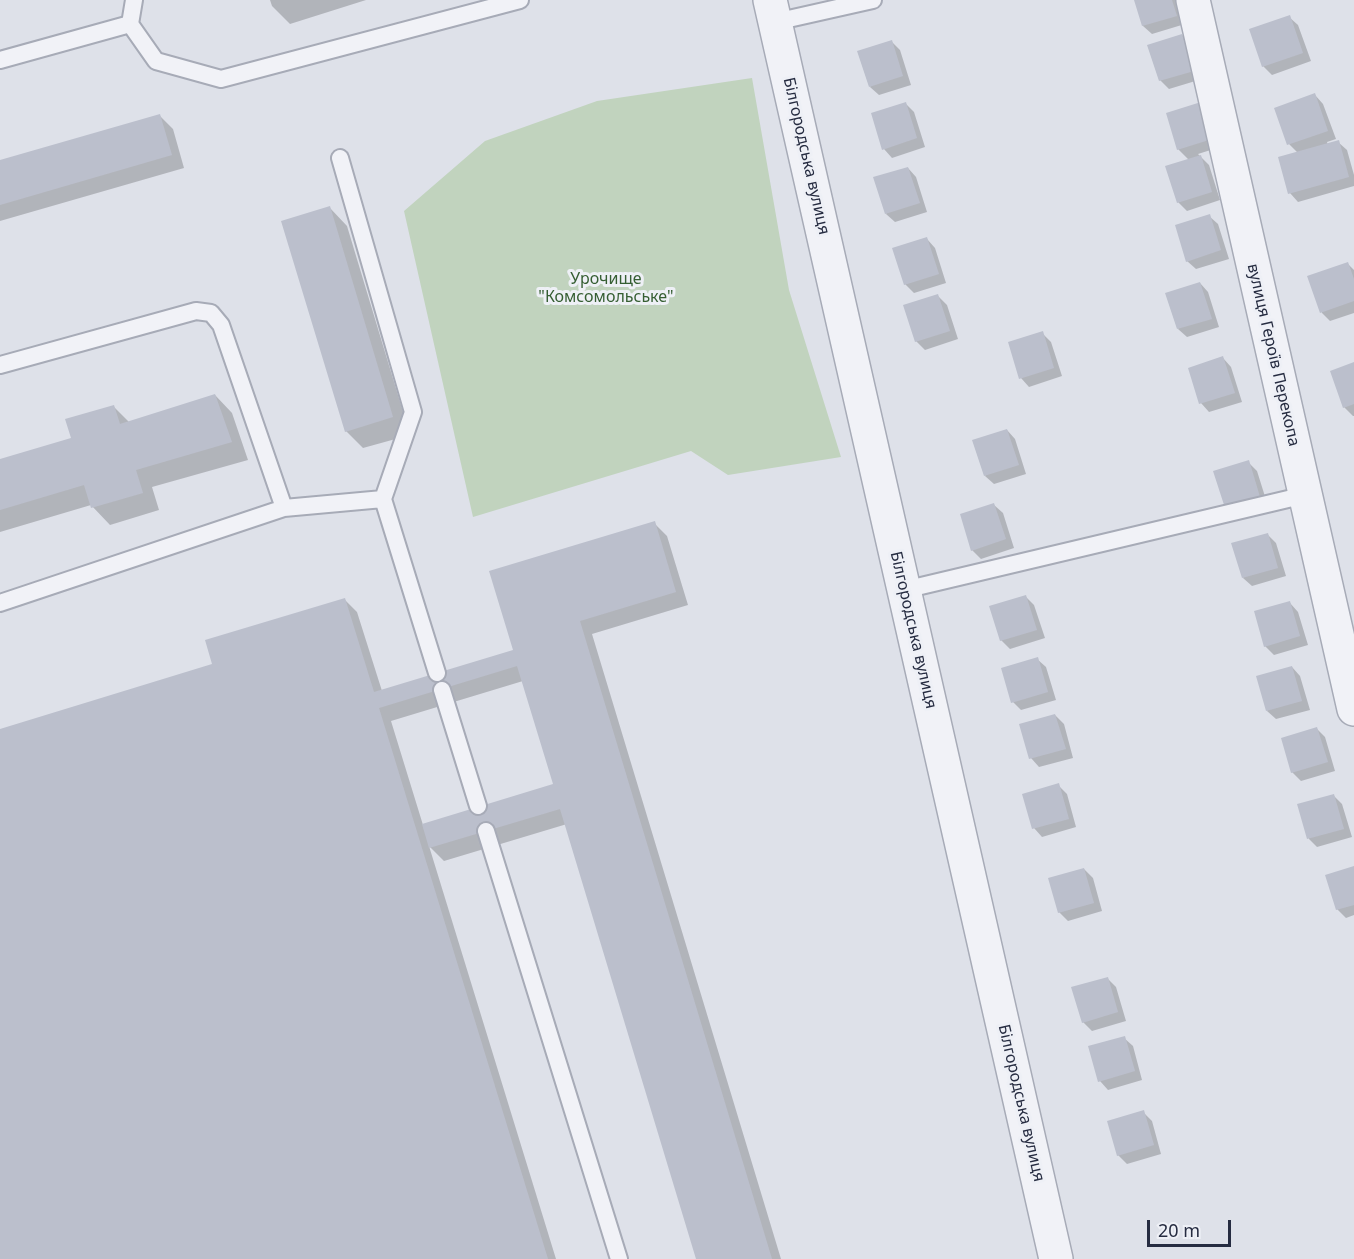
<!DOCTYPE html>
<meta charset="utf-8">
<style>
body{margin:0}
#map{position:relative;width:1354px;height:1259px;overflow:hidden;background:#dee1e9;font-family:"Noto Sans",sans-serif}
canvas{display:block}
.scale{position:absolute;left:1147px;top:1220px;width:84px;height:27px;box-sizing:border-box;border:3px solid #262c41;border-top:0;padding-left:8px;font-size:18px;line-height:21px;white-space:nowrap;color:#262c41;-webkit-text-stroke:4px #eef0f6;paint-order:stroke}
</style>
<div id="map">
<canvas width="1354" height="1259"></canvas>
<div class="scale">20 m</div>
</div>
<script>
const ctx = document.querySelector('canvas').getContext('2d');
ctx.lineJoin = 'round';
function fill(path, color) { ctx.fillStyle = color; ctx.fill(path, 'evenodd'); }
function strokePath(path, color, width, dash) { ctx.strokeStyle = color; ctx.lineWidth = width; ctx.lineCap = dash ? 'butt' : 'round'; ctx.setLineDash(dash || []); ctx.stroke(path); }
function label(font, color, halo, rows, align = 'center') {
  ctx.font = font + ' "Noto Sans",sans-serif'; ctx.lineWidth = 6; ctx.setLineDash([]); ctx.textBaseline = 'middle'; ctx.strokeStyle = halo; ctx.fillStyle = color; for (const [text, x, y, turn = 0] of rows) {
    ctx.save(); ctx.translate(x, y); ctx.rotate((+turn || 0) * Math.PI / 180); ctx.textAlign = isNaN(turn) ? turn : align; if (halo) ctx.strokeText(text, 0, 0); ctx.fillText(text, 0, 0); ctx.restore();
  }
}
fill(new Path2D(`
 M 752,78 L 789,290 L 841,457 L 728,475 L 691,451 L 473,517 L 404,211 L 485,141 L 597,101 Z`), '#c1d3be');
fill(new Path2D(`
 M 270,0 L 366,0 L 290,24 L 272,6 Z
 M 1135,0 L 1177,0 L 1185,24 L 1152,34 L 1143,26 Z
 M 1289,17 L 1298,25 L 1311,61 L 1272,75 L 1263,66 Z
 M 1182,35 L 1191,44 L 1202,79 L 1169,89 L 1160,80 Z
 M 891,41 L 900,50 L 911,85 L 879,95 L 870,87 Z
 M 1315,95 L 1323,104 L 1336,139 L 1327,142 L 1328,145 L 1338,142 L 1347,150 L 1354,175 L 1354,186 L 1298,202 L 1290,193 L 1298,153 L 1289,144 Z
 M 906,104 L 914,112 L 925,147 L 892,158 L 884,149 Z
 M 1167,114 L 1220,147 L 1198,154 L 1209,165 L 1220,200 L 1187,211 L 1178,202 L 1189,160 L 1178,149 Z
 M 160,116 L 173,129 L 184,168 L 0,221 L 0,162 Z
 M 908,168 L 916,177 L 927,212 L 895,222 L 886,214 Z
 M 330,208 L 347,226 L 410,435 L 363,448 L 346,431 Z
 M 1209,216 L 1218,224 L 1229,259 L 1196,269 L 1187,261 Z
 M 927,239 L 935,248 L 946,283 L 914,293 L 905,284 Z
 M 1347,263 L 1354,270 L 1354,313 L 1330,321 L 1322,313 L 1309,277 Z
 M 1200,283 L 1208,292 L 1219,327 L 1187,337 L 1178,329 Z
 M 938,296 L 947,305 L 958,339 L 925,350 L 916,341 Z
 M 1042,333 L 1051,342 L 1062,376 L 1029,387 L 1021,378 Z
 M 1223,358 L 1231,367 L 1242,402 L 1209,412 L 1201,403 Z
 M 1354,364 L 1354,416 L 1353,416 L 1344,407 Z
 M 215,395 L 232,413 L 248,460 L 152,487 L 159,510 L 110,525 L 91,505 L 0,532 L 0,460 L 72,439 L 113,406 L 130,423 Z
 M 1007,430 L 1015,439 L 1026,474 L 994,484 L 985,476 Z
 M 1248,462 L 1257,471 L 1268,506 L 1235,516 Z
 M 994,505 L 1003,513 L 1014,548 L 981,559 L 972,550 Z
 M 654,523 L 667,536 L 688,605 L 592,634 L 781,1259 L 698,1259 L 567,824 L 444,861 L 429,846 L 556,1259 L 0,1259 L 0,730 L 214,665 L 344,599 L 357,612 L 382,691 L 515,651 ZM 523,681 L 555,785 L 423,825 L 391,721 Z
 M 1267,534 L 1276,543 L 1286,576 L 1252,586 L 1243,578 Z
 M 1026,597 L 1034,605 L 1045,638 L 1010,649 L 1001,640 Z
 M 1290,603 L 1298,612 L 1308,645 L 1274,655 L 1265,646 Z
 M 1037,659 L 1046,667 L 1056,700 L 1021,710 L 1013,702 Z
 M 1292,667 L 1300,676 L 1310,710 L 1276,719 L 1267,711 Z
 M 1055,715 L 1064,724 L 1073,758 L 1039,767 L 1031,758 Z
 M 1317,729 L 1325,737 L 1335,771 L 1301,781 L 1292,772 Z
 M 1058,785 L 1067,794 L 1076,827 L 1042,837 L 1034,828 Z
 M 1333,795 L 1342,804 L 1352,837 L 1317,847 L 1309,839 L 1299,805 Z
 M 1354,868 L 1354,915 L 1346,918 L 1337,909 Z
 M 1084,869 L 1093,878 L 1102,911 L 1068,921 L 1059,912 Z
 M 1108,979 L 1116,987 L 1126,1021 L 1092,1031 L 1083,1022 Z
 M 1124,1038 L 1133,1046 L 1142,1080 L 1108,1090 L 1100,1081 Z
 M 1143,1112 L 1152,1121 L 1161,1154 L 1127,1164 L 1118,1155 Z`), '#0003');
fill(new Path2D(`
 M 1134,0 L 1172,0 L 1177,16 L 1142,26 Z
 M 1290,15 L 1303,53 L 1262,67 L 1249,29 Z
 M 1182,34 L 1194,71 L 1159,81 L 1147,45 Z
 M 892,40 L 903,76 L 869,87 L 857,51 Z
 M 1315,93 L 1328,131 L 1287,145 L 1274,108 Z
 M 906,102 L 917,138 L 882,150 L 871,113 Z
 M 1201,102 L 1212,139 L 1177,150 L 1166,113 Z
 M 160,114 L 172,155 L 0,205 L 0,160 Z
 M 1339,140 L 1349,177 L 1288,194 L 1278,157 Z
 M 1201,155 L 1212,192 L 1177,203 L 1165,166 Z
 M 908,167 L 920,203 L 885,214 L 873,177 Z
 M 330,206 L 393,417 L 345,432 L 281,221 Z
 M 1210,214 L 1221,250 L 1186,262 L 1175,225 Z
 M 927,237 L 939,274 L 904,285 L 892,248 Z
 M 1348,262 L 1354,279 L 1354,301 L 1320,313 L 1307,276 Z
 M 1200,282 L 1212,319 L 1177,329 L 1165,293 Z
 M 938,294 L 950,331 L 915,342 L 903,305 Z
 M 1043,331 L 1054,368 L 1019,379 L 1008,342 Z
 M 1223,356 L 1235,393 L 1199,404 L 1188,368 Z
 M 1354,362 L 1354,404 L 1343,408 L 1330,371 Z
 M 215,394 L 232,442 L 136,470 L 143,493 L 91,508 L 84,485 L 0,510 L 0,459 L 71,438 L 65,419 L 114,405 L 120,424 Z
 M 1007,429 L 1019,465 L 984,476 L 972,440 Z
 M 1249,460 L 1260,497 L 1225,508 L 1213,471 Z
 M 994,503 L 1006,539 L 971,551 L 960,514 Z
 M 655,521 L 676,592 L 580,621 L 772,1259 L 696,1259 L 560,809 L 429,848 L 422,824 L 553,784 L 517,666 L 379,708 L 548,1259 L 0,1259 L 0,729 L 212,664 L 205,640 L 345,598 L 374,692 L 513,650 L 489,571 Z
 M 1268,533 L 1278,568 L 1242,578 L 1231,543 Z
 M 1026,595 L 1037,630 L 1000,641 L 989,606 Z
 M 1290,601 L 1300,636 L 1264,647 L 1254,611 Z
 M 1038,657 L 1048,692 L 1011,703 L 1001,668 Z
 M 1292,666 L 1302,701 L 1266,711 L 1256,676 Z
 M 1055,714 L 1066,749 L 1029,759 L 1019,724 Z
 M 1317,727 L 1328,762 L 1291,773 L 1281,738 Z
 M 1059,783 L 1069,819 L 1032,829 L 1022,794 Z
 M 1334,794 L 1344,829 L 1307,839 L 1297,804 Z
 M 1354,866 L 1354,905 L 1336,910 L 1325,875 Z
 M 1084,868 L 1094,903 L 1058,913 L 1048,878 Z
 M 1108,977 L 1118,1012 L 1082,1023 L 1071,987 Z
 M 1125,1036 L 1135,1071 L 1098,1082 L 1088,1046 Z
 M 1144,1110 L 1154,1145 L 1117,1156 L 1107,1121 Z`), '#bbbfcc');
const service = new Path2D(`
 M 775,22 L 873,0
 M 130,24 L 134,0
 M 0,60 L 130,24 L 156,61 L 221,79 L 520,0
 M 340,158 L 413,412 L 383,499
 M 0,365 L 196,311 L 211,313 L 221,325 L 284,508
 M 904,590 L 1305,495
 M 0,603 L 284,508 L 383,499 L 437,673
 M 442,690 L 478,806
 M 486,831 L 619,1259`);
const minor = new Path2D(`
 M 770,0 L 1056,1259
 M 1193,0 L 1354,709`);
strokePath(service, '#a7abb7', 20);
strokePath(minor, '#a7abb7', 36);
strokePath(service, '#f1f2f7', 16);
strokePath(minor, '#f1f2f7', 33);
label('16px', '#262c41', '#eef0f6', [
 ["Білгородська вулиця",806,156,77],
 ["вулиця Героїв Перекопа",1273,355,77],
 ["Білгородська вулиця",913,630,77],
 ["Білгородська вулиця",1021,1103,77]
]);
label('16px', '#355e32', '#eef0f6', [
 ["Урочище",606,279],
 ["\"Комсомольське\"",606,297]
]);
</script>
